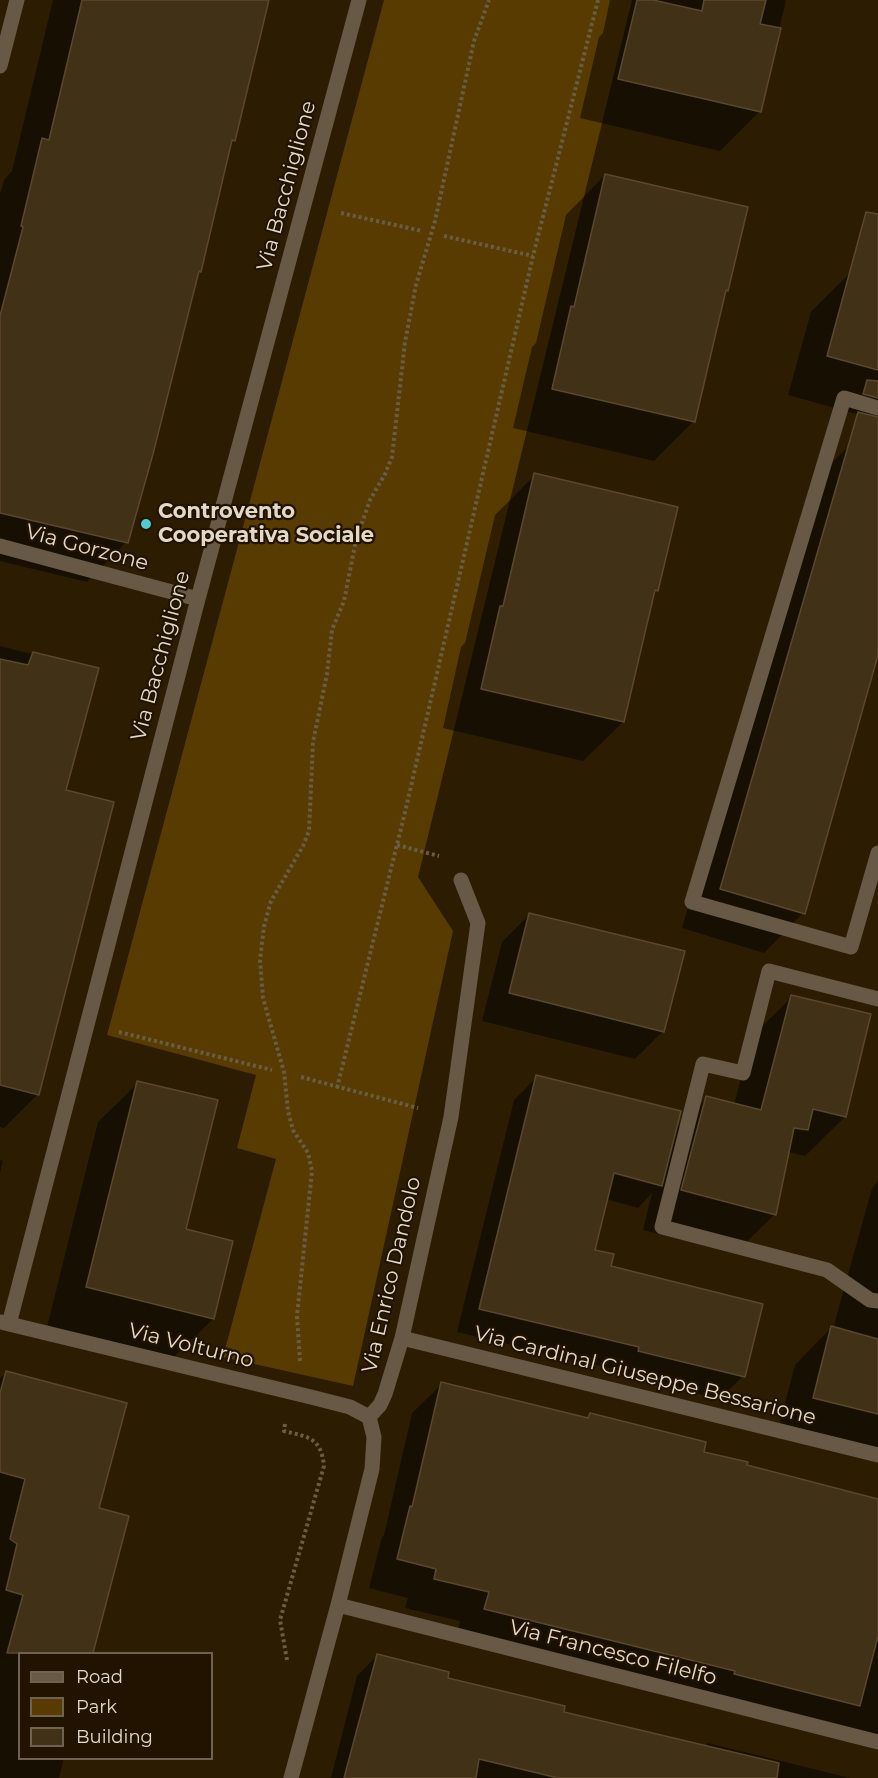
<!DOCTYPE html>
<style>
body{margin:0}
#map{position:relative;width:878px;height:1778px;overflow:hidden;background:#2c1d02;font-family:Montserrat,sans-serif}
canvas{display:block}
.legend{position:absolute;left:18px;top:1652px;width:195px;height:108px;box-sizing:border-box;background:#221300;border:2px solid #6f6250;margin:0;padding:8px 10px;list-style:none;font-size:18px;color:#e3d9c9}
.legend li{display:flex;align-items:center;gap:12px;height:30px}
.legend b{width:30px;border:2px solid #6f6250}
</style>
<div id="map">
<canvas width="878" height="1778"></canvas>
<ul class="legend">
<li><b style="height:8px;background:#675945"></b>Road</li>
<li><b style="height:16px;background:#583b00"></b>Park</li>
<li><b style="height:16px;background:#413117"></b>Building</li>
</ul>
</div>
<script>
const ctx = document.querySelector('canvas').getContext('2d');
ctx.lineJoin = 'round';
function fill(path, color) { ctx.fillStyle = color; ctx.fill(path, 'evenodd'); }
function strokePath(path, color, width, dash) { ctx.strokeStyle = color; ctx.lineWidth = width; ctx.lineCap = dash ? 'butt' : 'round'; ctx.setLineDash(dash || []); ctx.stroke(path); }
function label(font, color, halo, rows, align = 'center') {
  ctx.font = font + ' Montserrat,sans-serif'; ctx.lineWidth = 4.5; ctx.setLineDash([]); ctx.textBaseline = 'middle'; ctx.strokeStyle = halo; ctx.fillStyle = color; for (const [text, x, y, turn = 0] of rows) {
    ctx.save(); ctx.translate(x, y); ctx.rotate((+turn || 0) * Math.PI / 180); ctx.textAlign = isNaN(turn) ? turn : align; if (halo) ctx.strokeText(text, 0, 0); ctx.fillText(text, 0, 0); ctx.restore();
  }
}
fill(new Path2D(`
 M 384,0 L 632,0 L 418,877 L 453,931 L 353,1386 L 223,1357 L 276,1159 L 237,1148 L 256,1075 L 107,1035 Z`), '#583b00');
fill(new Path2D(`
 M 53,0 L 270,0 L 267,9 L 264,13 L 233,140 L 229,144 L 200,271 L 197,273 L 126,542 L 87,582 L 0,561 L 0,194 L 4,180 L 12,171 Z
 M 610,0 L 786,0 L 760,111 L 720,151 L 580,118 L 599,37 L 603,33 Z
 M 605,175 L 727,290 L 723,294 L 693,422 L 654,461 L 513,428 L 532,347 L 536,343 L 566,215 Z
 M 850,273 L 878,280 L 878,420 L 788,395 L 811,312 Z
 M 850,445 L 878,454 L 878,650 L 803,913 L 764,953 L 682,928 L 810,484 Z
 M 535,475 L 657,590 L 652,594 L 623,722 L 583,761 L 443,728 L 461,647 L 465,643 L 495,515 Z
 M 0,646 L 98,670 L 64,791 L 38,1094 L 4,1128 L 0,1127 Z
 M 530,914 L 663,1031 L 635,1059 L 482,1021 L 502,942 Z
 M 792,997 L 845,1117 L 805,1156 L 788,1152 L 775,1214 L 735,1253 L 643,1230 L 652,1193 L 638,1208 L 606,1199 L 593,1251 L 610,1267 L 743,1376 L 720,1399 L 616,1374 L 617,1370 L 457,1332 L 514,1100 L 537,1077 L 675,1130 L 707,1098 L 734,1105 L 752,1036 Z
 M 138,1083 L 213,1319 L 173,1358 L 47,1327 L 98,1122 Z
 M 0,1160 L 3,1161 L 0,1173 Z
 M 878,1181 L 878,1454 L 777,1434 L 795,1365 L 831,1328 L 846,1332 L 847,1330 L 834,1325 L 872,1188 Z
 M 7,1373 L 97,1509 L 127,1517 L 91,1654 L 20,1654 L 20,1758 L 64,1758 L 59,1778 L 0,1778 L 0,1378 Z
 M 442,1384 L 586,1419 L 591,1414 L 745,1466 L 878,1501 L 878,1747 L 456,1638 L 460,1621 L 405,1608 L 408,1598 L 369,1588 L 382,1537 L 384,1535 L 412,1413 Z
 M 377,1656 L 446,1679 L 562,1713 L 704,1747 L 708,1743 L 850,1778 L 331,1778 L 357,1676 Z`), '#0007');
const building = new Path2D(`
 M 82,0 L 269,0 L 235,141 L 232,140 L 201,272 L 199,271 L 153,454 L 128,543 L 0,513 L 0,316 L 23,227 L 21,226 L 42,138 L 49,140 Z
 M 637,0 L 653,0 L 702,11 L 704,0 L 766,0 L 760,24 L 781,28 L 761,112 L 618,79 Z
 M 605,174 L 748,207 L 728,291 L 726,290 L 695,422 L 552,389 L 571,306 L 574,307 Z
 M 866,212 L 878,214 L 878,370 L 827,356 Z
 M 867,380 L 878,381 L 878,398 L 863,394 Z
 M 858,412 L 878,417 L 878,655 L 805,914 L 720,889 Z
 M 534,473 L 678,507 L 658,591 L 655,590 L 624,722 L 481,689 L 500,606 L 503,606 Z
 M 33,652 L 99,668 L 66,790 L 114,802 L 39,1095 L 0,1085 L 0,659 L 28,665 Z
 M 529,913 L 685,951 L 664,1032 L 509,993 Z
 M 791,995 L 871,1014 L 846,1117 L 813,1109 L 808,1130 L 794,1128 L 776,1215 L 681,1190 L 706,1096 L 761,1110 Z
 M 536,1075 L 681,1111 L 662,1186 L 614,1173 L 595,1250 L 614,1254 L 611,1266 L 763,1304 L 745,1377 L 638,1351 L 639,1347 L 479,1309 Z
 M 137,1081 L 218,1100 L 186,1229 L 233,1241 L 214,1319 L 86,1287 Z
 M 831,1326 L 878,1339 L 878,1414 L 813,1398 Z
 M 6,1371 L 127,1403 L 99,1508 L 129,1516 L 93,1653 L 7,1653 L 23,1595 L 6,1590 L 17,1544 L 10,1539 L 25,1479 L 0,1472 L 0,1393 Z
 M 441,1382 L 588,1418 L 590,1413 L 706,1442 L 704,1452 L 748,1462 L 747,1465 L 878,1499 L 878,1636 L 860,1706 L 734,1674 L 735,1671 L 484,1609 L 489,1592 L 434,1579 L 436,1569 L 397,1559 L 410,1506 L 412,1507 Z
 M 377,1654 L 449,1672 L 448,1678 L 565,1706 L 564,1712 L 779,1763 L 777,1778 L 558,1778 L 479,1759 L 476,1778 L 344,1778 Z`);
fill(building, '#413117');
strokePath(building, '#59482d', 1.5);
strokePath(new Path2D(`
 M 341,213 L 422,231
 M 444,236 L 533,256
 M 397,845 L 439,856
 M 119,1032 L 272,1070
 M 301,1077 L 418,1108
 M 337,1088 L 406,808 L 533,256 L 598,0
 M 300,1361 L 297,1316 L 312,1171 L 308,1153 L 293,1130 L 288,1111 L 284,1072 L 263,998 L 260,960 L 264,926 L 271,901 L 303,846 L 309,831 L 313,742 L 327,674 L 332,630 L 344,601 L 356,540 L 370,500 L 385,474 L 392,457 L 405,342 L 416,285 L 435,221 L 474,41 L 489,0
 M 285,1424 L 284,1431 C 308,1437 321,1437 324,1466 L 280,1620 L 287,1660`), '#6a5d45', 4, [3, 3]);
strokePath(new Path2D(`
 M 878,408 L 844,398 L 692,902 L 851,947 L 878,853
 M 878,999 L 769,971 L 743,1073 L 703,1064 L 662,1227 L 827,1270 L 870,1300 L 878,1301`), '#675945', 15);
strokePath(new Path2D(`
 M 0,66 L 17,0
 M 0,546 L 198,599
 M 1,1322 L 315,1398 L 350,1407 L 369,1417
 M 9,1324 L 198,599 L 359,0
 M 402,1338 L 878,1455
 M 369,1417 L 380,1405 L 385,1394 L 402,1338 L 451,1117 L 478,923 L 461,880
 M 338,1605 L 878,1742
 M 291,1778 L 338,1605 L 372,1469 L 374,1437 L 369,1417`), '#675945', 15);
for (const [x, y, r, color] of [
 [146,524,6,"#51ccd3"]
]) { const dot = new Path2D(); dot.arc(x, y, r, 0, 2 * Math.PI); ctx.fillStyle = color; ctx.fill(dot); strokePath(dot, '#221300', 2); }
label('21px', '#e3d9c9', '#221300', [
 ["Via Bacchiglione",287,186,-75],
 ["Via Gorzone",87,548,15],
 ["Via Bacchiglione",161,656,-75],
 ["Via Enrico Dandolo",392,1275,-77],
 ["Via Volturno",191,1346,14],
 ["Via Cardinal Giuseppe Bessarione",645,1376,14],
 ["Via Francesco Filelfo",613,1653,14]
]);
label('bold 21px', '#e3d9c9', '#221300', [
 ["Controvento",158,512],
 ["Cooperativa Sociale",158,536]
], 'left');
</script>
